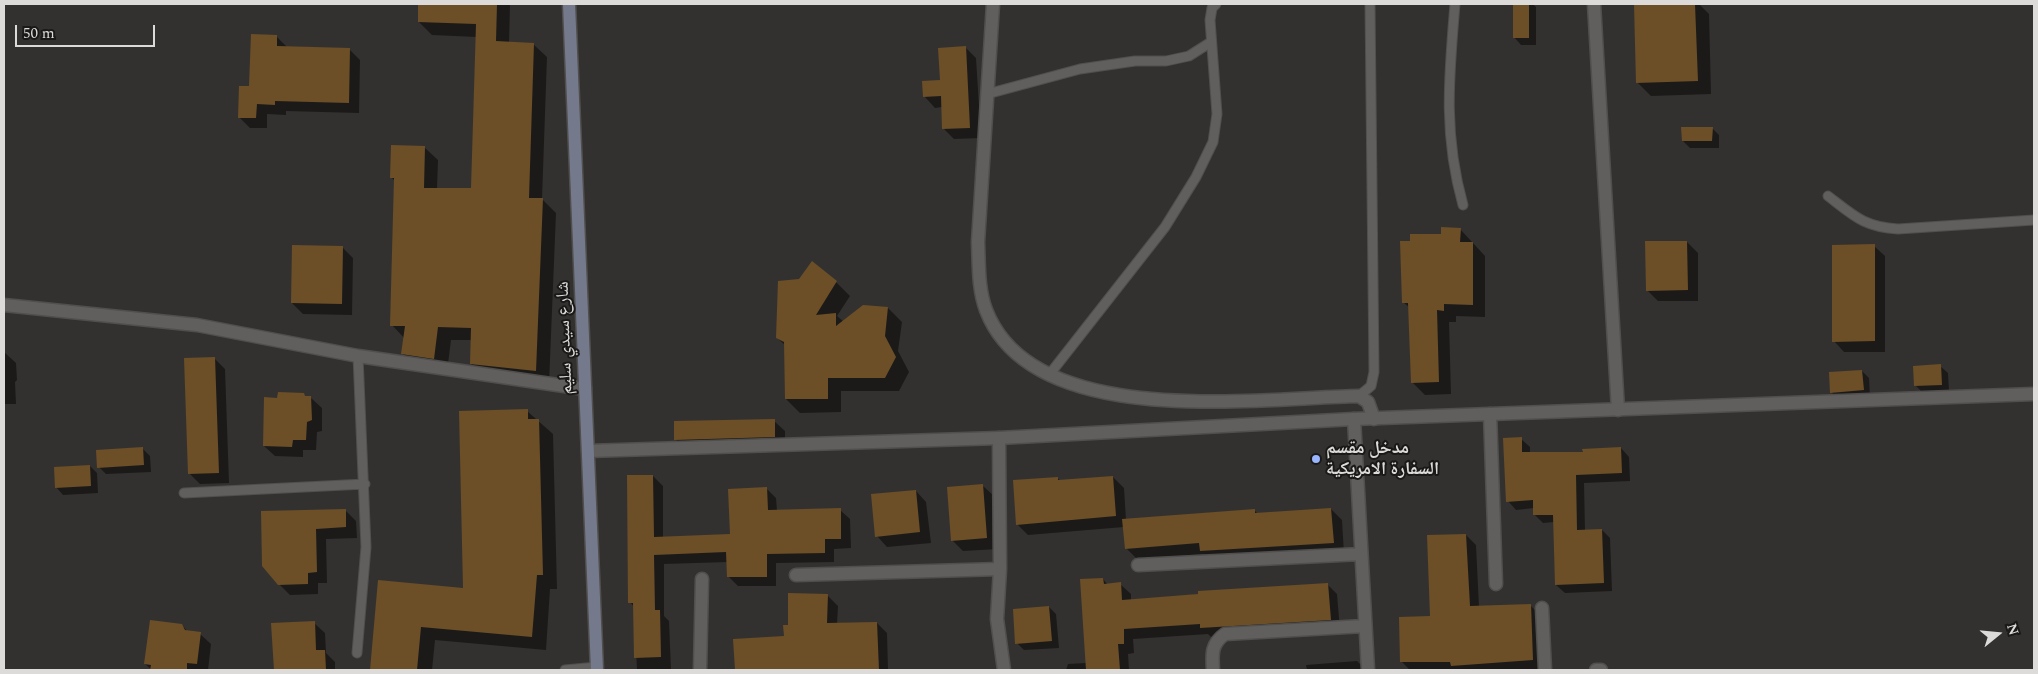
<!DOCTYPE html>
<meta charset="utf-8">
<style>
body{margin:0}
#map{position:relative;width:2038px;height:674px;overflow:hidden;background:#33312f;font-family:Spectral,serif}
canvas{display:block}
.frame{position:absolute;inset:0;border:5px solid #dcdbda;pointer-events:none}
.north{position:absolute;left:1973px;top:609px;width:50px;height:50px;-webkit-text-stroke:4px #1a1918;paint-order:stroke;rotate:73deg;font-size:14px;font-weight:700;line-height:20px;text-align:center;color:#dcdbda}
.north::after{content:'';display:block;margin:auto;width:18px;height:22px;background:#dcdbda;clip-path:polygon(50% 0,100% 100%,50% 72%,0 100%)}
.scale{position:absolute;left:15px;top:25px;width:140px;height:22px;box-sizing:border-box;border:2px solid #dcdbda;border-top:0;padding-left:6px;font-size:15px;line-height:18px;white-space:nowrap;color:#dcdbda;-webkit-text-stroke:4px #1a1918;paint-order:stroke}
</style>
<div id="map">
<canvas width="2038" height="674"></canvas>
<div class="frame"></div>
<div class="north">N</div>
<div class="scale">50 m</div>
</div>
<script>
const ctx = document.querySelector('canvas').getContext('2d');
ctx.lineJoin = 'round';
function fill(path, color) { ctx.fillStyle = color; ctx.fill(path, 'evenodd'); }
function strokePath(path, color, width, dash) { ctx.strokeStyle = color; ctx.lineWidth = width; ctx.lineCap = dash ? 'butt' : 'round'; ctx.setLineDash(dash || []); ctx.stroke(path); }
function label(font, color, halo, rows, align = 'center') {
  ctx.font = font + ' Spectral,"Noto Naskh Arabic",serif'; ctx.lineWidth = 4; ctx.setLineDash([]); ctx.textBaseline = 'middle'; ctx.strokeStyle = halo; ctx.fillStyle = color; for (const [text, x, y, turn = 0] of rows) {
    ctx.save(); ctx.translate(x, y); ctx.rotate((+turn || 0) * Math.PI / 180); ctx.textAlign = isNaN(turn) ? turn : align; if (halo) ctx.strokeText(text, 0, 0); ctx.fillText(text, 0, 0); ctx.restore();
  }
}
fill(new Path2D(`
 M 419,4 L 510,4 L 509,43 L 533,44 L 547,57 L 542,199 L 556,213 L 549,384 L 484,377 L 471,364 L 472,340 L 451,340 L 447,372 L 416,367 L 403,354 L 405,339 L 392,325 L 395,181 L 391,177 L 424,147 L 438,160 L 437,189 L 472,190 L 477,37 L 432,35 L 419,22 Z
 M 1514,4 L 1533,4 L 1536,7 L 1536,45 L 1521,45 L 1514,37 Z
 M 1635,4 L 1699,4 L 1709,14 L 1711,94 L 1651,96 L 1637,82 Z
 M 277,37 L 288,48 L 349,49 L 360,60 L 359,113 L 286,111 L 286,115 L 267,114 L 267,128 L 250,128 L 239,117 Z
 M 966,48 L 976,58 L 981,138 L 954,139 L 944,129 L 942,107 L 935,108 L 925,97 L 941,81 Z
 M 1712,128 L 1719,135 L 1719,148 L 1690,148 L 1683,141 Z
 M 1460,229 L 1485,256 L 1485,317 L 1456,316 L 1456,322 L 1449,322 L 1451,394 L 1425,395 L 1413,383 L 1410,308 L 1403,302 L 1412,242 Z
 M 1687,242 L 1698,253 L 1698,301 L 1658,301 L 1647,290 Z
 M 1874,246 L 1885,256 L 1885,352 L 1844,352 L 1834,341 Z
 M 343,248 L 353,258 L 352,315 L 303,314 L 292,303 Z
 M 836,282 L 850,296 L 837,316 L 844,322 L 888,308 L 902,322 L 898,351 L 909,372 L 899,391 L 841,391 L 841,412 L 800,413 L 786,399 L 785,345 L 777,338 Z
 M 4,352 L 16,363 L 17,380 L 15,382 L 16,404 L 4,404 Z
 M 214,358 L 225,369 L 229,483 L 200,484 L 189,473 Z
 M 1940,366 L 1948,373 L 1949,391 L 1923,393 L 1916,386 Z
 M 1862,371 L 1869,378 L 1870,397 L 1839,399 L 1831,392 Z
 M 307,398 L 311,398 L 322,408 L 322,431 L 317,432 L 316,450 L 303,450 L 303,457 L 275,456 L 264,446 Z
 M 527,411 L 553,434 L 557,589 L 550,589 L 546,650 L 435,640 L 432,670 L 371,670 L 379,581 L 464,589 Z
 M 774,421 L 785,431 L 785,447 L 686,450 L 676,440 Z
 M 1521,439 L 1530,447 L 1530,454 L 1584,453 L 1621,448 L 1629,457 L 1630,481 L 1584,483 L 1585,531 L 1602,530 L 1610,538 L 1612,591 L 1565,593 L 1556,585 L 1554,522 L 1543,523 L 1534,514 L 1534,508 L 1516,510 L 1508,501 Z
 M 143,449 L 150,456 L 151,472 L 106,474 L 99,467 Z
 M 90,466 L 97,473 L 98,493 L 63,495 L 56,487 Z
 M 653,476 L 663,486 L 663,538 L 731,535 L 766,488 L 776,498 L 777,511 L 840,510 L 850,519 L 851,548 L 834,549 L 834,562 L 776,563 L 776,586 L 738,586 L 728,576 L 728,562 L 664,564 L 664,616 L 669,621 L 671,670 L 637,670 L 634,607 L 630,602 Z
 M 1113,477 L 1124,488 L 1126,520 L 1254,510 L 1258,514 L 1331,509 L 1342,520 L 1344,554 L 1212,561 L 1204,554 L 1137,559 L 1126,548 L 1124,527 L 1028,535 L 1017,524 L 1057,478 L 1061,481 Z
 M 983,486 L 994,496 L 998,549 L 963,551 L 952,540 Z
 M 916,491 L 926,502 L 931,543 L 887,547 L 877,536 Z
 M 345,510 L 356,521 L 357,538 L 326,539 L 327,583 L 318,583 L 318,594 L 290,595 L 279,584 L 262,512 Z
 M 1466,535 L 1476,545 L 1479,607 L 1530,605 L 1540,615 L 1542,670 L 1410,670 L 1401,661 L 1432,618 Z
 M 1103,579 L 1108,585 L 1120,584 L 1131,594 L 1131,600 L 1327,584 L 1337,594 L 1340,630 L 1212,638 L 1208,634 L 1133,639 L 1134,653 L 1128,654 L 1129,670 L 1066,670 L 1068,664 L 1086,663 Z
 M 827,595 L 838,606 L 837,624 L 877,623 L 887,633 L 888,670 L 736,670 L 734,640 L 785,637 L 789,626 Z
 M 1049,607 L 1056,614 L 1059,648 L 1024,650 L 1017,643 Z
 M 314,623 L 325,633 L 326,653 L 335,662 L 335,670 L 275,670 L 273,624 Z
 M 182,625 L 188,632 L 200,634 L 211,644 L 208,670 L 152,670 L 145,664 Z
 M 1357,661 L 1366,670 L 1307,670 L 1306,665 Z`), '#0007');
fill(new Path2D(`
 M 418,4 L 497,4 L 496,41 L 534,43 L 529,198 L 543,198 L 536,371 L 470,364 L 471,328 L 438,327 L 434,359 L 401,354 L 405,326 L 390,326 L 394,178 L 390,178 L 391,145 L 425,146 L 424,188 L 471,188 L 476,24 L 418,22 Z
 M 1513,4 L 1529,4 L 1529,38 L 1513,38 Z
 M 1634,4 L 1695,4 L 1698,81 L 1636,83 Z
 M 251,34 L 277,35 L 277,46 L 350,48 L 349,103 L 275,101 L 275,105 L 257,104 L 256,118 L 238,118 L 239,86 L 249,86 Z
 M 966,46 L 970,128 L 942,129 L 941,96 L 923,97 L 922,81 L 940,80 L 938,48 Z
 M 1681,127 L 1713,127 L 1712,141 L 1682,141 Z
 M 1441,227 L 1461,228 L 1460,242 L 1473,242 L 1473,305 L 1444,304 L 1444,311 L 1437,310 L 1439,382 L 1411,383 L 1408,303 L 1402,303 L 1400,241 L 1410,241 L 1410,234 L 1441,234 Z
 M 1645,241 L 1687,241 L 1688,290 L 1646,291 Z
 M 1875,244 L 1875,341 L 1832,342 L 1832,245 Z
 M 292,245 L 343,246 L 342,304 L 291,303 Z
 M 812,261 L 837,281 L 816,315 L 836,313 L 836,326 L 863,305 L 888,307 L 885,336 L 896,357 L 885,378 L 828,378 L 828,399 L 785,399 L 784,342 L 776,338 L 778,281 L 799,279 Z
 M 215,357 L 219,473 L 188,474 L 184,358 Z
 M 1941,364 L 1942,385 L 1914,386 L 1913,366 Z
 M 1862,370 L 1864,390 L 1830,393 L 1829,372 Z
 M 278,392 L 304,393 L 305,396 L 311,396 L 312,420 L 307,422 L 306,440 L 293,440 L 292,447 L 263,446 L 264,397 L 277,398 Z
 M 528,409 L 528,419 L 539,419 L 543,575 L 537,575 L 532,637 L 421,627 L 417,670 L 370,670 L 378,580 L 463,588 L 459,411 Z
 M 775,419 L 775,437 L 674,440 L 674,421 Z
 M 1522,437 L 1522,452 L 1583,452 L 1582,449 L 1621,447 L 1622,473 L 1576,475 L 1577,530 L 1602,529 L 1604,583 L 1555,585 L 1553,515 L 1533,515 L 1533,500 L 1506,502 L 1503,438 Z
 M 143,447 L 144,465 L 97,468 L 96,450 Z
 M 90,465 L 91,486 L 55,488 L 54,467 Z
 M 627,475 L 653,475 L 654,537 L 730,534 L 728,489 L 767,487 L 768,510 L 841,508 L 841,539 L 825,539 L 825,553 L 767,554 L 767,577 L 727,577 L 726,552 L 654,555 L 655,610 L 660,610 L 661,657 L 634,658 L 633,603 L 628,603 Z
 M 1113,476 L 1116,516 L 1016,525 L 1013,480 L 1058,477 L 1058,480 Z
 M 983,484 L 987,538 L 951,541 L 947,487 Z
 M 916,490 L 920,532 L 875,537 L 871,494 Z
 M 1331,508 L 1334,543 L 1200,551 L 1199,543 L 1125,549 L 1122,519 L 1255,509 L 1255,513 Z
 M 346,509 L 346,527 L 316,529 L 317,572 L 308,573 L 308,584 L 278,585 L 262,566 L 261,511 Z
 M 1466,534 L 1470,606 L 1531,604 L 1533,660 L 1451,666 L 1450,662 L 1400,662 L 1399,617 L 1430,616 L 1427,535 Z
 M 1103,578 L 1104,584 L 1121,582 L 1122,600 L 1198,594 L 1198,591 L 1328,583 L 1331,620 L 1200,628 L 1200,624 L 1124,629 L 1124,644 L 1118,644 L 1120,670 L 1086,670 L 1080,579 Z
 M 788,593 L 828,594 L 827,623 L 877,622 L 879,670 L 735,670 L 733,639 L 784,636 L 783,625 L 788,625 Z
 M 1049,606 L 1052,641 L 1015,644 L 1013,609 Z
 M 150,620 L 182,624 L 185,630 L 201,632 L 197,664 L 187,663 L 187,670 L 150,670 L 151,665 L 144,664 Z
 M 315,621 L 316,650 L 325,650 L 326,670 L 274,670 L 271,623 Z`), '#6c4f27');
const service = new Path2D(`
 M 1455,4 C 1449,76 1443,134 1463,205
 M 987,94 L 1080,69 L 1135,61 L 1166,61 L 1189,56 L 1211,42
 M 1828,196 C 1854,216 1864,227 1898,229 L 2034,220
 M 1049,375 L 1165,227 L 1196,177 L 1213,142 L 1217,114 L 1210,20 L 1212,8 L 1216,4
 M 1359,396 L 1371,386 L 1374,372 L 1370,4
 M 184,493 L 365,484
 M 357,653 L 366,547 L 358,356
 M 565,670 L 597,667`);
const minor = new Path2D(`
 M 993,4 L 978,242 C 979,265 978,289 986,310 C 1032,431 1258,398 1359,396 L 1368,402 L 1374,419
 M 1594,4 L 1618,410
 M 4,305 L 197,325 L 358,356 L 585,389
 M 1490,414 L 1496,584
 M 1354,419 L 1368,670
 M 999,438 L 1000,569 L 997,619 L 1004,670
 M 1138,565 L 1361,554
 M 796,575 L 1000,569
 M 1542,608 L 1545,670
 M 700,670 L 702,579
 M 1213,670 C 1212,654 1211,644 1225,634 L 1364,626
 M 1596,670 L 1601,670`);
const tertiary = new Path2D(`
 M 588,451 L 999,438 L 1354,419 L 2034,394`);
const secondary = new Path2D(`
 M 569,4 L 597,670`);
strokePath(service, '#504f4e', 11);
strokePath(minor, '#504f4e', 15);
strokePath(tertiary, '#504f4e', 15);
strokePath(secondary, '#504f4e', 15);
strokePath(service, '#615f5d', 9);
strokePath(minor, '#615f5d', 12);
strokePath(tertiary, '#615f5d', 12);
strokePath(secondary, '#747a8c', 12);
for (const [x, y, r, color] of [
 [1316,459,5,"#98b5fd"]
]) { const dot = new Path2D(); dot.arc(x, y, r, 0, 2 * Math.PI); ctx.fillStyle = color; ctx.fill(dot); strokePath(dot, '#1a1918', 2); }
label('18px', '#dcdbda', '#1a1918', [
 ["شارع سيدي سليم",566,338,-92]
]);
label('bold 18px', '#dcdbda', '#1a1918', [
 ["مدخل مقسم",1326,449],
 ["السفارة الامريكية",1326,470]
], 'left');
</script>
